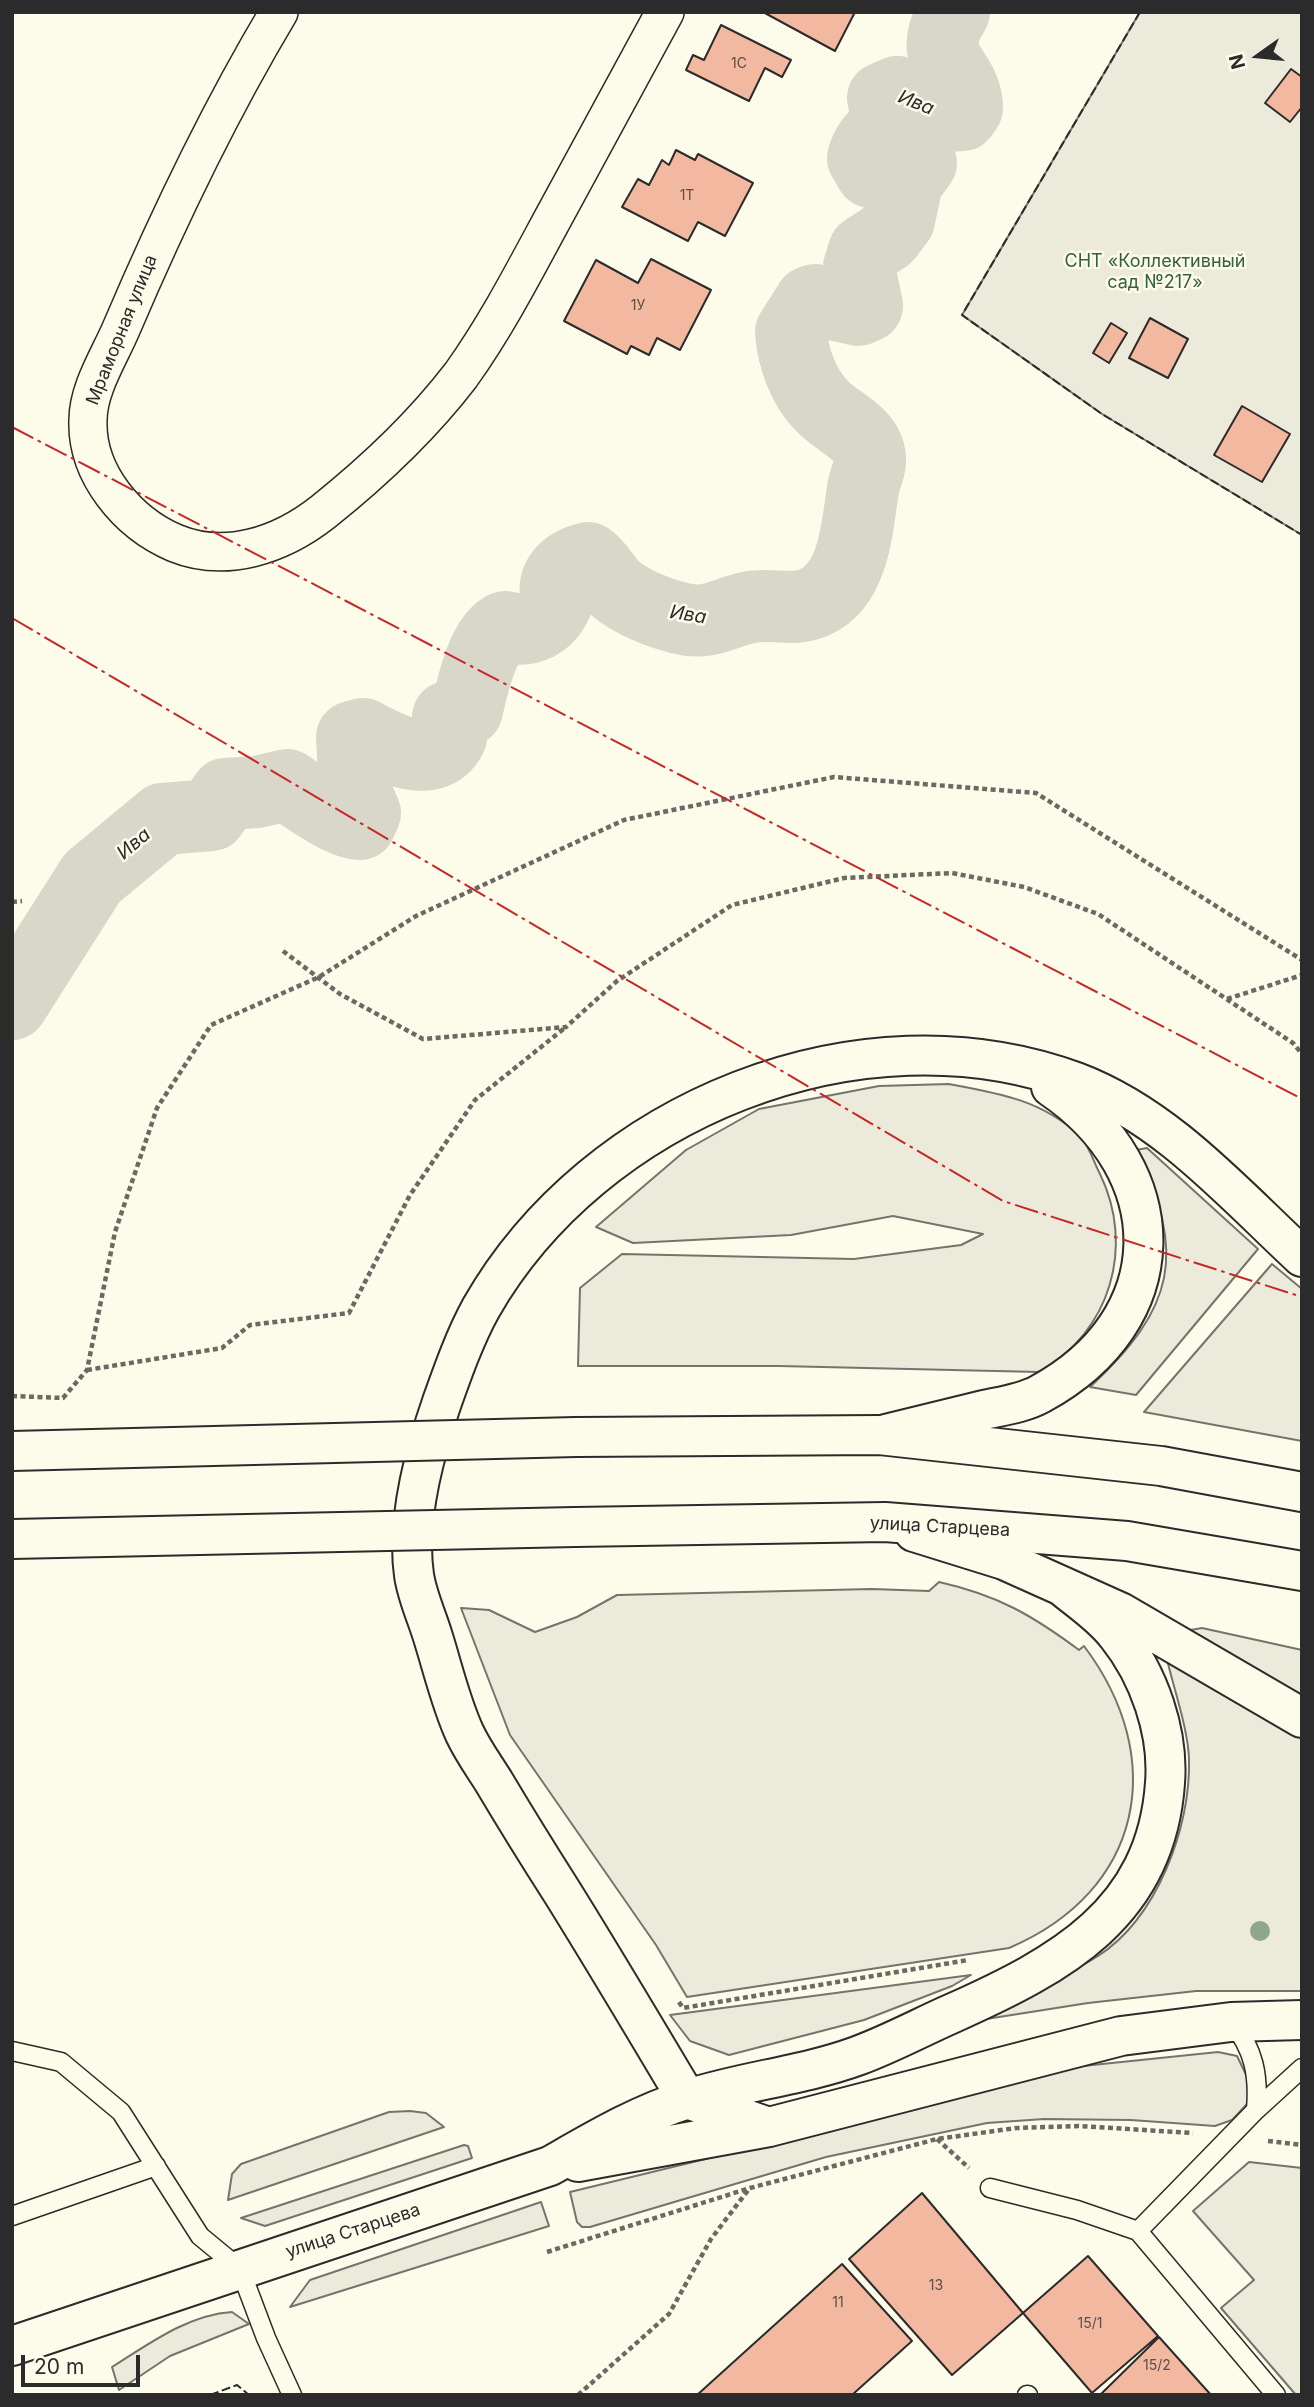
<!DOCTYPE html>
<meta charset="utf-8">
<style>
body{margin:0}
#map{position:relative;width:1314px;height:2407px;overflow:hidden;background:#fdfbea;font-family:Inter,sans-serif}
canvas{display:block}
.frame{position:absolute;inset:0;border:14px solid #2b2b2b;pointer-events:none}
.north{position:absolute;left:1223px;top:21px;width:70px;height:70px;-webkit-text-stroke:5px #fdfbea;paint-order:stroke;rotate:255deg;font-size:19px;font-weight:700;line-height:28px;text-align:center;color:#2b2b2b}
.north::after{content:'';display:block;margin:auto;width:24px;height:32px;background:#2b2b2b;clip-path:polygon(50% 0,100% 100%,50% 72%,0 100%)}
.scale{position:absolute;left:21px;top:2355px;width:119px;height:32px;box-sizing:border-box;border:4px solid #2b2b2b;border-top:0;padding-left:9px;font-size:21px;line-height:24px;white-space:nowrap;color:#2b2b2b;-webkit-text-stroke:5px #fdfbea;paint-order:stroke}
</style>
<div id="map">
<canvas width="1314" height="2407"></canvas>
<div class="frame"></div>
<div class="north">N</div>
<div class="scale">20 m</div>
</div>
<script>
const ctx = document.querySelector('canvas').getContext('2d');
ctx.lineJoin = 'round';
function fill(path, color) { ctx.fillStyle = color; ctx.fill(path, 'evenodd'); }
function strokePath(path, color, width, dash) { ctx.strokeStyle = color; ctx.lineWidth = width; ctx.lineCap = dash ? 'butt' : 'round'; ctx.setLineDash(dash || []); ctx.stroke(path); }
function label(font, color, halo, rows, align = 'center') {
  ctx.font = font + ' Inter,sans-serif'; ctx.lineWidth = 5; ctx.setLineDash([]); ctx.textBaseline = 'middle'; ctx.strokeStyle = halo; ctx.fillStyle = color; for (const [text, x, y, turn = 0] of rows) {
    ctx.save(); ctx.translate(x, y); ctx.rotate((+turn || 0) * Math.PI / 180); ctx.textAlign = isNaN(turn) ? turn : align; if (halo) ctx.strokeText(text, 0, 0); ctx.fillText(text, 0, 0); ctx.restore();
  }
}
const green = new Path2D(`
 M 1140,12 L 1302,12 L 1302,535 L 1102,414 L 962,315 Z
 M 949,1084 C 998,1093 1042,1100 1080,1136 C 1089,1145 1094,1163 1100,1174 C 1135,1246 1111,1332 1039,1372 L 779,1366 L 578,1366 L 580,1288 L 622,1254 L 854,1259 L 961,1245 L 983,1234 L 893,1216 L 791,1235 L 633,1243 L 596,1227 L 686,1150 L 759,1109 L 879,1086 Z
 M 1147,1148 L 1258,1249 L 1136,1395 L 1090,1387 C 1175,1308 1187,1254 1136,1150 Z
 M 1272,1264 L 1302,1289 L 1302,1441 L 1144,1412 Z
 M 939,1582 C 997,1595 1032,1615 1079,1650 L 1084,1646 C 1169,1759 1143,1891 1009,1948 L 687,1997 L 656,1945 L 510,1735 L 461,1608 L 489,1610 L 535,1632 L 577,1617 L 617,1595 L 872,1589 L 929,1591 Z
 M 1202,1628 L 1302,1650 L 1302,1698 L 1185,1631 Z
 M 1166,1655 L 1302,1735 L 1302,1991 L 1196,1991 L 1088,2003 L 980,2020 C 1018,1999 1060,1980 1098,1956 C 1157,1918 1191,1827 1189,1759 C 1188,1728 1173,1687 1166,1655 Z
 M 971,1975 L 952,1986 L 864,2020 L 729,2055 L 690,2041 L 670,2015 Z
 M 1218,2052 L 1237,2056 L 1251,2085 L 1247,2104 L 1232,2120 L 1215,2126 L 1131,2120 L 1044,2119 L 987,2123 L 826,2157 L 590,2227 L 582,2227 L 577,2222 L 570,2192 L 837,2127 L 999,2083 L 1083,2066 Z
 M 410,2111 L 426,2113 L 444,2127 L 228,2200 L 232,2174 L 241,2164 L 389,2112 Z
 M 464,2145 L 468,2146 L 472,2158 L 265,2226 L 241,2218 Z
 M 541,2202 L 549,2226 L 290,2307 L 310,2280 Z
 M 232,2312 L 249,2324 L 170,2356 L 119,2390 L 112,2367 C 149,2344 187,2315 232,2312 Z`);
fill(green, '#ecebdb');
strokePath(green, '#74746e', 2);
const parking = new Path2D(`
 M 1249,2162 L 1302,2168 L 1302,2395 L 1296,2395 L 1221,2308 L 1254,2280 L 1193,2211 Z`);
fill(parking, '#eceadb');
strokePath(parking, '#74746e', 2);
strokePath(new Path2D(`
 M 12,1004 L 92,878 L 163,819 L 211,815 L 226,794 L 257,792 L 287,785 C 304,796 341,824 360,824 L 365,813 L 355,790 L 352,737 L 363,734 C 387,747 433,772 451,737 L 448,717 L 467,710 C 472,687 483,636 505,627 C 530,633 548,624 558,600 C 549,578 567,563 588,558 C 600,566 605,580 616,589 C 633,603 659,613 679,618 C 710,626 723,612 751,607 C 772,603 794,612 815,602 C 855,584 857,526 863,489 C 864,480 871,468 870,458 C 868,432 836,422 821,405 C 803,386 793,358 791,332 L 810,302 L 815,300 L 858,310 L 867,306 L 859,267 L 864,251 L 887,236 L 899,220 L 907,182 L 921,163 L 917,158 L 908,158 L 888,173 L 871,172 L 863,158 C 868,140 877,135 889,123 L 883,98 L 897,92 L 946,116 L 962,115 L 967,108 C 967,68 922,62 954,12`), '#d8d7c9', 72);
const building = new Path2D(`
 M 763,12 L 855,12 L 835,51 Z
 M 721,25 L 791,60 L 782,77 L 765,68 L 749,101 L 686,70 L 693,55 L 704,60 Z
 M 1291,69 L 1302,77 L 1302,107 L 1290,122 L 1265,103 Z
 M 676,150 L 695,160 L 698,154 L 753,183 L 725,236 L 698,222 L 688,241 L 622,207 L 638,179 L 649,185 L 662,160 L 669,165 Z
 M 651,259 L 711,290 L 680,350 L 657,338 L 649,355 L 631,346 L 627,354 L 564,321 L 596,260 L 638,283 Z
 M 1150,318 L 1188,339 L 1168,378 L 1129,358 Z
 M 1111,323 L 1127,333 L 1109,363 L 1093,353 Z
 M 1242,406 L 1290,434 L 1262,482 L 1214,455 Z
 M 922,2193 L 1023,2313 L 952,2375 L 849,2259 Z
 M 1088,2256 L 1158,2336 L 1092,2393 L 1023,2313 Z
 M 842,2264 L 912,2341 L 852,2395 L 697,2395 Z
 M 1159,2337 L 1211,2395 L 1100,2395 Z`);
fill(building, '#f2b8a0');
strokePath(building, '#2b2b2b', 2);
const service = new Path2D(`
 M 1232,2022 C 1254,2050 1259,2075 1256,2110
 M 12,2051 L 61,2062 L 121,2112 L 200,2236 L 240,2269 L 266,2338 L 292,2395
 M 990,2188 L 1077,2210 L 1138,2231
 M 12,2216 L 156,2166
 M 1027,2395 L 1028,2395
 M 1276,2395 L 1138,2231 L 1256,2110 L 1302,2068`);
const minor = new Path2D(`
 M 279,12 C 218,114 167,221 121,329 C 109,357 88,389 88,420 C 86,474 128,523 175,543 C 226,564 281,545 323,512 C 373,472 422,426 461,375 C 496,326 524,272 552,220 C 590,150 628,81 665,12`);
const secondary = new Path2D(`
 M 886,1434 C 919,1426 951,1418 984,1410 C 1002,1406 1024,1403 1040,1394 C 1176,1320 1176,1172 1051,1087
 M 914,1532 L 1004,1560 L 1120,1612 L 1302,1718
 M 769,2127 L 687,2099 C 646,2030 605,1961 562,1892 C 539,1856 516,1819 494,1782 C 484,1766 473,1751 465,1734 C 451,1704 443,1669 433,1637 C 427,1617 417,1596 414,1575 C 406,1520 424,1454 442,1402 C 453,1371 465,1337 481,1308 C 594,1110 860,1002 1076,1082 C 1166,1116 1233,1193 1302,1257
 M 578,2162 L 769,2127 L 1121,2036 L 1231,2022 L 1302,2020
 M 12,2346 L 550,2166 C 594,2141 639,2114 688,2099 C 743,2081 802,2076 857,2056 C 890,2044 921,2027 953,2013 C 1060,1965 1156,1914 1165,1783 C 1169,1732 1149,1675 1117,1635 C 1103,1616 1080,1601 1062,1586`);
const primary = new Path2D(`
 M 576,1437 L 879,1435 L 1161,1466 L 1302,1492
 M 575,1527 L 885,1522 L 1127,1541 L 1302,1571`);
strokePath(service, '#2b2b2b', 21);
strokePath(minor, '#2b2b2b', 40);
strokePath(secondary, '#2b2b2b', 42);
strokePath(primary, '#2b2b2b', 42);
strokePath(new Path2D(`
 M 12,902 L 22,901
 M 283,951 L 340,994 L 423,1039 L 566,1027 L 617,981 L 732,905 L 844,878 L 952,873 L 1024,887 L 1098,914 L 1293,1043 L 1302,1054
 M 1227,999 L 1302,975
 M 87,1370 L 222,1348 L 250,1325 L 349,1313 L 410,1195 L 475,1100 L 566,1027
 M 12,1396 L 63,1398 L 87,1370 L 115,1232 L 157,1108 L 211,1025 L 319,977 L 416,916 L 624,820 L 834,777 L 1036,793 L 1302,960
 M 679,2002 L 683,2008 L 968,1960
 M 937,2139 L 969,2168
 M 1268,2141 L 1302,2145
 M 547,2252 L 750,2188 L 937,2139 L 1016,2128 L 1079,2126 L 1193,2133
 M 578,2395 L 669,2314 L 711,2239 L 749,2189`), '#6a6964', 4.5, [5, 3.5]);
strokePath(service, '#fdfbea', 18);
strokePath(minor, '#fdfbea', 37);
strokePath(secondary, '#fdfbea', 38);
strokePath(primary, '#fdfbea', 38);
const primaryBridge = new Path2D(`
 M 12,1451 L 576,1437
 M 12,1539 L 575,1527`);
strokePath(primaryBridge, '#2b2b2b', 42, []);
strokePath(primaryBridge, '#fdfbea', 38);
strokePath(new Path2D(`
 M 1140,12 L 962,315 L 1102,414 L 1302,535
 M 210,2395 L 237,2385 L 249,2395`), '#2b2b2b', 2, [9, 3.5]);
strokePath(new Path2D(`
 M 12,427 L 1302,1099
 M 12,618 L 1003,1201 L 1302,1297`), '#c62828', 2, [24, 5, 3.5, 5]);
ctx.fillStyle = '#8ea78a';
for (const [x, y] of [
 [1260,1931]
]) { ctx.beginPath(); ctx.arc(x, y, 10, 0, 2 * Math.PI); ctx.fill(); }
label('14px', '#5d4e48', null, [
 ["1С",739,64],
 ["1Т",687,196],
 ["1У",638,306],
 ["13",936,2286],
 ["11",838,2303],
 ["15/1",1090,2324],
 ["15/2",1157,2366]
]);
label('18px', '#34623c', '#fdfbea', [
 ["СНТ «Коллективный",1155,262],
 ["сад №217»",1155,283]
]);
label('18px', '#2b2b2b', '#fdfbea', [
 ["Мраморная улица",122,330,-68],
 ["улица Старцева",940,1527,3],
 ["улица Старцева",353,2231,-18]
]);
label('italic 19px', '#2b2b2b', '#fdfbea', [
 ["Ива",916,103,22],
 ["Ива",688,615,9],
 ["Ива",134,844,-40]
]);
</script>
